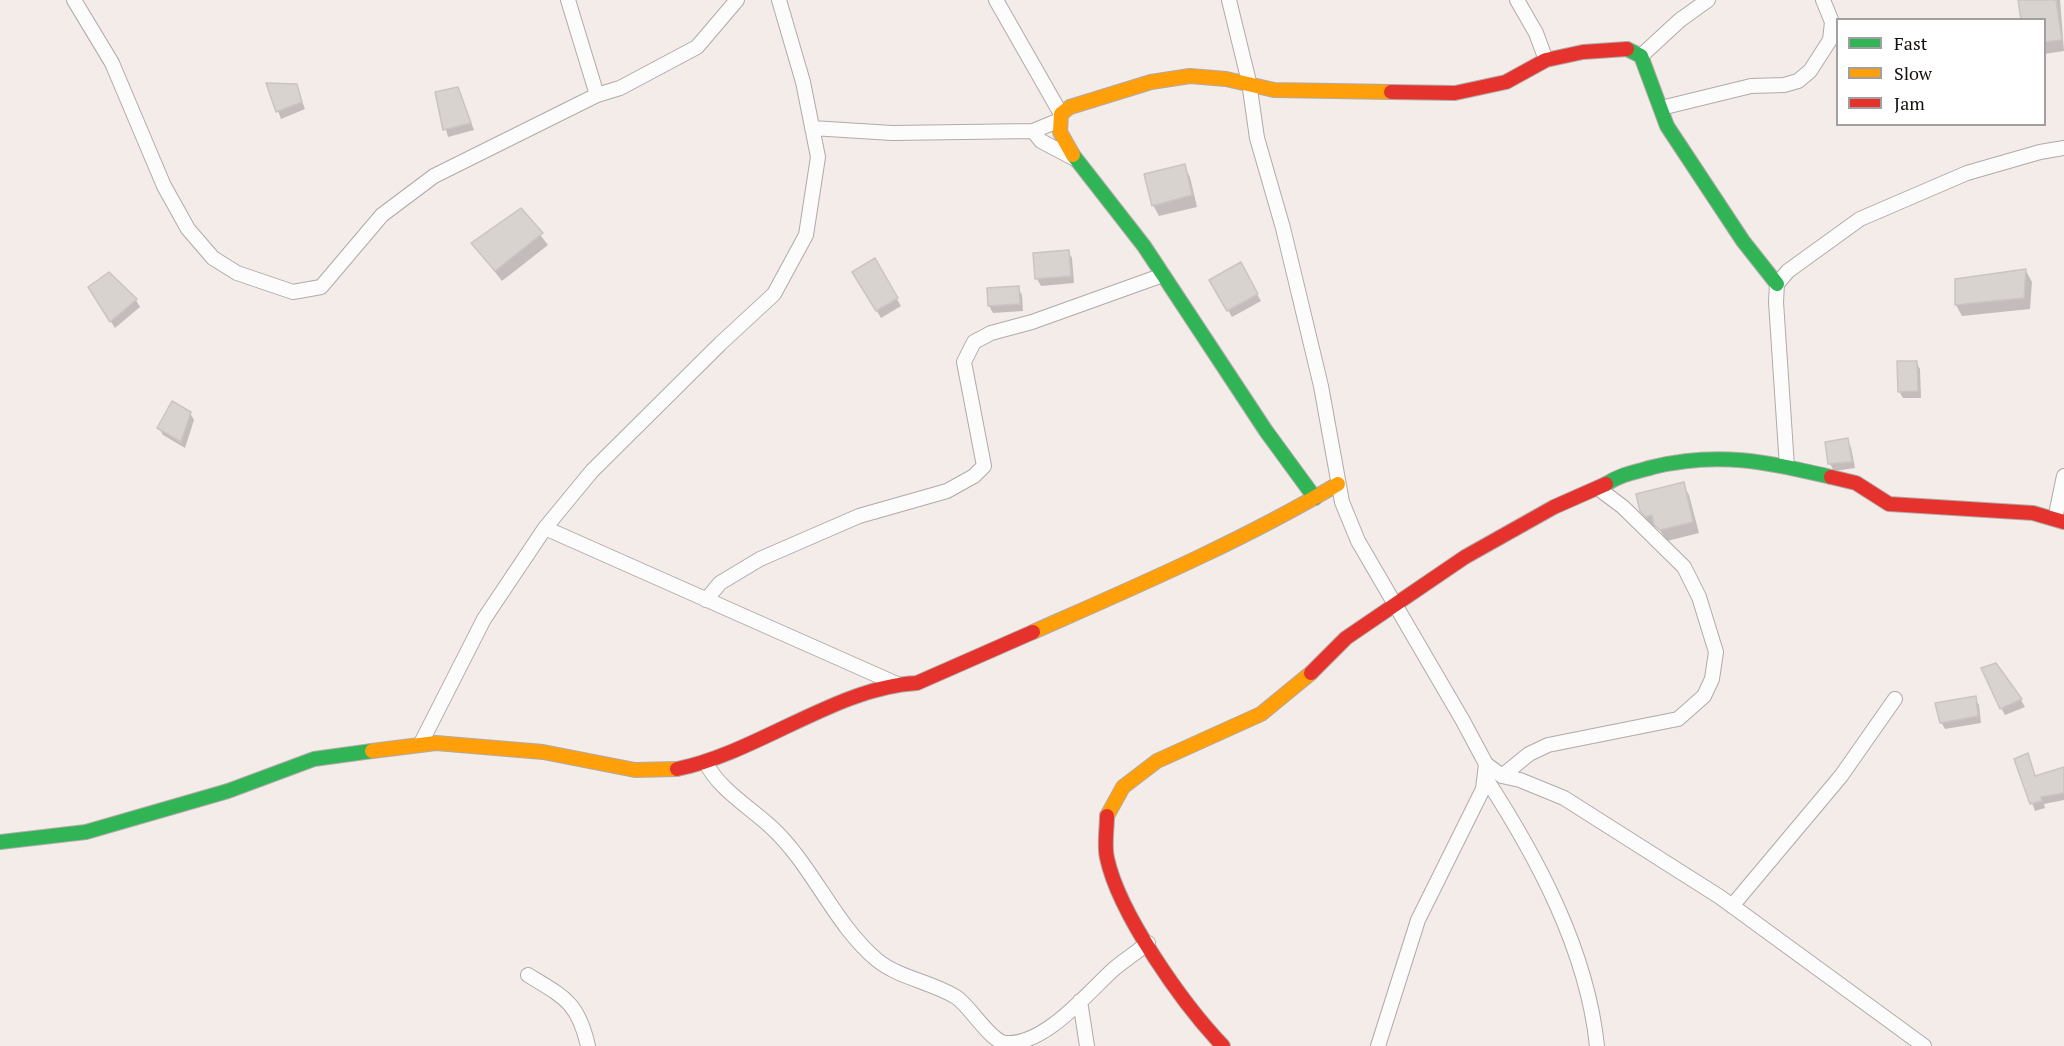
<!DOCTYPE html>
<style>
body{margin:0}
#map{position:relative;width:2064px;height:1046px;overflow:hidden;background:#f4ece9;font-family:"PT Serif",serif}
canvas{display:block}
.legend{position:absolute;left:1836px;top:18px;width:210px;height:108px;box-sizing:border-box;background:#fff;border:2px solid #a19f9f;margin:0;padding:8px 10px;list-style:none;font-size:18px;color:#15100e}
.legend li{display:flex;align-items:center;gap:12px;height:30px}
.legend b{width:30px;border:2px solid #a19f9f}
</style>
<div id="map">
<canvas width="2064" height="1046"></canvas>
<ul class="legend">
<li><b style="height:8px;background:#30b455"></b>Fast</li>
<li><b style="height:8px;background:#ff9f0a"></b>Slow</li>
<li><b style="height:8px;background:#e5322d"></b>Jam</li>
</ul>
</div>
<script>
const ctx = document.querySelector('canvas').getContext('2d');
ctx.lineJoin = 'round';
function fill(path, color) { ctx.fillStyle = color; ctx.fill(path, 'evenodd'); }
function strokePath(path, color, width, dash) { ctx.strokeStyle = color; ctx.lineWidth = width; ctx.lineCap = dash ? 'butt' : 'round'; ctx.setLineDash(dash || []); ctx.stroke(path); }
fill(new Path2D(`
 M 2020,0 L 2060,0 L 2064,51 L 2044,54 L 2044,20 Z
 M 268,84 L 296,86 L 305,109 L 281,119 Z
 M 436,93 L 461,96 L 474,130 L 448,137 Z
 M 1184,166 L 1190,177 L 1197,207 L 1159,216 L 1153,205 Z
 M 521,210 L 548,245 L 502,281 L 473,244 Z
 M 1068,251 L 1072,258 L 1074,283 L 1041,286 L 1037,279 L 1035,254 Z
 M 874,260 L 901,306 L 881,318 L 854,272 Z
 M 1240,264 L 1261,301 L 1232,317 L 1211,280 Z
 M 2026,271 L 2032,282 L 2030,309 L 1962,316 L 1956,305 L 1956,281 Z
 M 90,288 L 136,300 L 140,307 L 115,328 Z
 M 1018,288 L 1022,295 L 1023,311 L 993,313 L 989,306 Z
 M 1916,362 L 1920,369 L 1921,398 L 1903,398 L 1899,391 Z
 M 190,413 L 194,420 L 185,448 L 163,435 L 159,428 Z
 M 1847,440 L 1851,447 L 1855,468 L 1834,471 L 1830,464 Z
 M 1683,484 L 1689,495 L 1699,533 L 1667,541 L 1657,526 L 1653,527 L 1648,522 L 1641,510 Z
 M 1995,665 L 2021,700 L 2025,707 L 2005,715 L 2001,708 Z
 M 1975,698 L 1979,705 L 1981,723 L 1945,729 L 1941,722 Z
 M 2027,755 L 2036,777 L 2064,769 L 2064,800 L 2044,804 L 2045,808 L 2035,811 L 2016,760 Z`), '#0003');
const building = new Path2D(`
 M 2018,0 L 2056,0 L 2062,40 L 2044,42 L 2044,20 L 2021,20 Z
 M 266,83 L 297,84 L 302,102 L 276,112 Z
 M 458,87 L 471,123 L 443,130 L 435,92 Z
 M 1185,164 L 1192,195 L 1152,206 L 1144,174 Z
 M 521,208 L 543,233 L 495,271 L 471,243 Z
 M 1069,250 L 1071,276 L 1035,279 L 1033,253 Z
 M 875,258 L 898,298 L 876,311 L 852,272 Z
 M 1241,262 L 1258,294 L 1227,311 L 1209,280 Z
 M 2026,269 L 2024,298 L 1955,305 L 1955,279 Z
 M 109,272 L 137,299 L 110,322 L 88,287 Z
 M 1019,286 L 1020,304 L 988,306 L 987,288 Z
 M 1897,361 L 1917,361 L 1918,391 L 1898,392 Z
 M 172,401 L 191,412 L 181,442 L 157,428 Z
 M 1848,438 L 1852,462 L 1828,464 L 1825,442 Z
 M 1684,482 L 1693,522 L 1660,530 L 1654,525 L 1652,515 L 1646,517 L 1640,511 L 1636,494 Z
 M 1996,663 L 2022,699 L 2000,709 L 1981,668 Z
 M 1976,696 L 1978,716 L 1940,723 L 1935,703 Z
 M 2028,753 L 2035,776 L 2064,767 L 2064,793 L 2041,797 L 2042,801 L 2030,804 L 2014,759 Z`);
fill(building, '#d9d3d0');
strokePath(building, '#cac4c2', 1.5);
const street = new Path2D(`
 M 74,0 L 112,63 L 164,186 L 188,229 L 213,258 L 237,273 L 293,292 L 321,287 L 382,215 L 434,176 L 597,95 L 620,88 L 697,47 L 737,0
 M 568,0 L 597,95
 M 996,0 L 1061,114
 M 1229,0 L 1249,82 L 1257,138 L 1283,228 L 1321,386 L 1342,502 L 1358,541 L 1463,721 L 1486,764 L 1483,789 L 1418,920 L 1378,1046
 M 1517,0 L 1536,33 L 1546,60
 M 1641,56 L 1680,20 L 1708,0
 M 1661,108 L 1751,86 L 1784,85 L 1798,81 L 1810,71 L 1830,40 L 1832,22 L 1823,0
 M 812,128 L 892,133 L 1033,131 L 1060,120
 M 1033,131 L 1041,141 L 1075,159
 M 1787,467 L 1776,302 L 1777,284 L 1788,271 L 1860,219 L 1967,173 L 2040,152 L 2064,148
 M 2055,519 L 2064,476
 M 545,528 L 897,684
 M 706,600 L 720,583 L 760,559 L 859,516 L 947,491 L 974,476 L 984,466 L 964,362 L 974,342 L 991,333 L 1032,322 L 1163,275
 M 420,745 L 484,619 L 545,528 L 592,471 L 721,343 L 774,294 L 806,235 L 818,157 L 803,82 L 779,0
 M 706,763 C 719,789 748,806 770,826 C 813,865 833,923 877,960 C 899,978 932,982 956,997 C 970,1006 990,1041 1005,1043 C 1045,1046 1088,992 1115,968 C 1126,959 1137,952 1148,943
 M 1486,764 L 1502,776 L 1520,780 L 1564,798 L 1720,897 L 1924,1046
 M 1502,776 L 1529,754 L 1548,745 L 1678,719 L 1704,696 L 1712,679 L 1716,652 L 1699,597 L 1684,567 L 1623,507 L 1599,489
 M 1485,777 C 1537,857 1587,950 1597,1046
 M 1732,906 L 1841,776 L 1895,699
 M 528,975 C 564,997 578,1002 588,1046
 M 1080,1001 L 1087,1046`);
const fast = new Path2D(`
 M 1627,49 L 1641,56 L 1667,126 L 1743,241 L 1777,284
 M 1073,155 L 1144,246 L 1266,431 L 1315,498
 M 1606,484 C 1621,474 1636,472 1653,467 C 1719,451 1766,462 1831,477
 M 0,842 L 86,832 L 228,791 L 314,759 L 372,751`);
const slow = new Path2D(`
 M 1073,155 L 1060,132 L 1061,114 L 1070,107 L 1151,82 L 1190,76 L 1226,79 L 1274,90 L 1391,92
 M 1033,632 C 1137,586 1240,542 1338,484
 M 372,751 L 436,743 L 543,752 L 635,770 L 677,769
 M 1107,816 L 1123,787 L 1157,761 L 1261,714 L 1311,673`);
const jam = new Path2D(`
 M 1391,92 L 1455,93 L 1506,82 L 1546,60 L 1583,52 L 1627,49
 M 1831,477 L 1856,483 L 1889,504 L 2033,513 L 2064,522
 M 1311,673 L 1346,638 L 1465,557 L 1554,507 L 1606,484
 M 677,769 C 757,753 837,687 917,683 L 1033,632
 M 1107,816 C 1107,829 1104,845 1107,858 C 1119,914 1183,1004 1223,1046`);
strokePath(street, '#b0aaa8', 16);
strokePath(fast, '#b0aaa8', 16);
strokePath(slow, '#b0aaa8', 16);
strokePath(jam, '#b0aaa8', 16);
strokePath(street, '#fdfcfc', 14);
strokePath(fast, '#30b455', 14);
strokePath(slow, '#ff9f0a', 14);
strokePath(jam, '#e5322d', 14);
</script>
